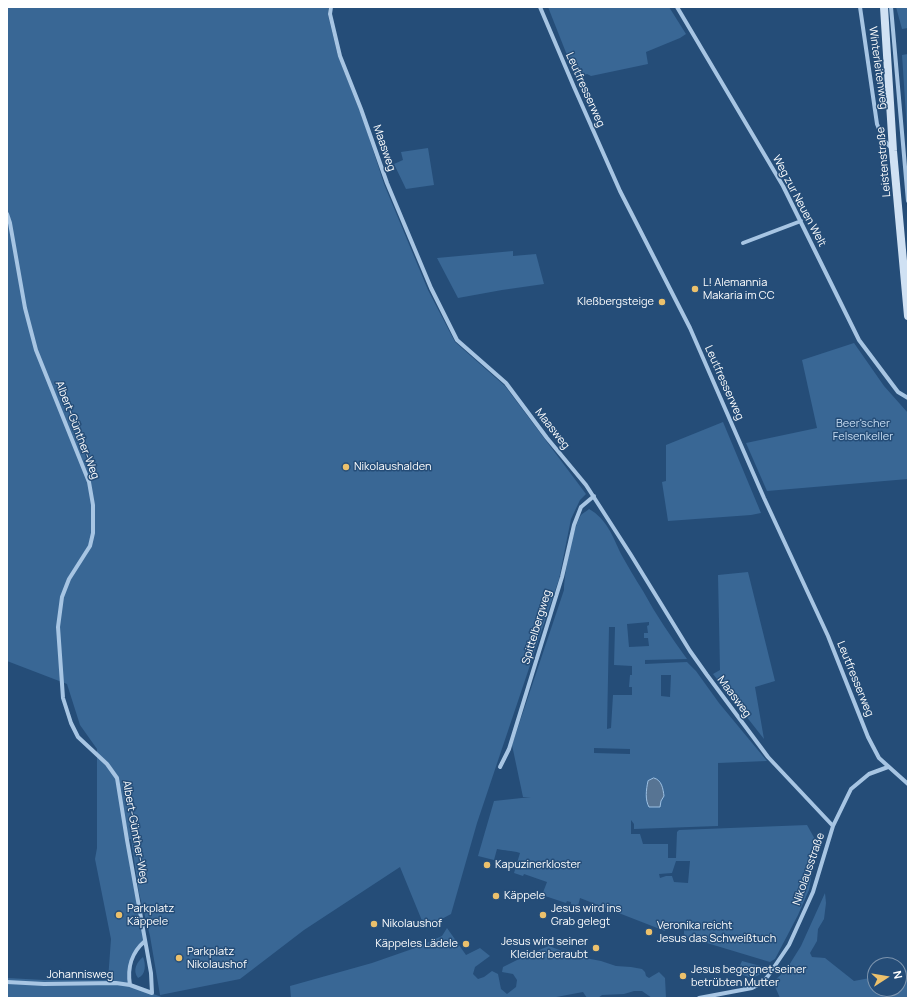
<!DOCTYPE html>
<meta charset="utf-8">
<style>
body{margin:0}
#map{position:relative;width:915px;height:1005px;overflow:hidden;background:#254d78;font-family:Manrope,sans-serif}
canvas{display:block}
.frame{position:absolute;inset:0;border:8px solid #fff;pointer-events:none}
.north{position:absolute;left:867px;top:957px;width:40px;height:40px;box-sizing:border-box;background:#254d78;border:1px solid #7c94ae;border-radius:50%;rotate:78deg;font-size:11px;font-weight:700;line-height:16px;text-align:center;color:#fff}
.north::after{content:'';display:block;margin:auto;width:14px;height:18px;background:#ecc16c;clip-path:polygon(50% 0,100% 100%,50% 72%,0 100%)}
</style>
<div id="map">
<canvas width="915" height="1005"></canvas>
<div class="frame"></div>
<div class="north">N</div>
</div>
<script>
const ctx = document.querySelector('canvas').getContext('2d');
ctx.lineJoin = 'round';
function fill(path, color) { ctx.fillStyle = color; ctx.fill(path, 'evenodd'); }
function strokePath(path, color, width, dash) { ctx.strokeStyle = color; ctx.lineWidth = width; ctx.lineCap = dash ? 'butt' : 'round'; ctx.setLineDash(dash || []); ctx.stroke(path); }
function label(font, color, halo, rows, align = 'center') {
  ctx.font = font + ' Manrope,sans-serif'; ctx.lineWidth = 3; ctx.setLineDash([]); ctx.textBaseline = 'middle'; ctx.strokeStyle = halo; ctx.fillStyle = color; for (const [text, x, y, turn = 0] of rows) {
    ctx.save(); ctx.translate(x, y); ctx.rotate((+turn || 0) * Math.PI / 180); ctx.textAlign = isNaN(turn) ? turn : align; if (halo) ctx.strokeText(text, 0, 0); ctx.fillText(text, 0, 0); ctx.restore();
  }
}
fill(new Path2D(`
 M 7,7 L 328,7 L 328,15 L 338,56 L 364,122 L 384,184 L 428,290 L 455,342 L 505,386 L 586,494 L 580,500 L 571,519 L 559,579 L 477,823 L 451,914 L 425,928 L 400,867 L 304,930 L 240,979 L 160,995 L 150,936 L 139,893 L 131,839 L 127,840 L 145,941 L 132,958 L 130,985 L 164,998 L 7,998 L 7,978 L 44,980 L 108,980 L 111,939 L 95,859 L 97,848 L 97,749 L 80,725 L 67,684 L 7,661 Z
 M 548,7 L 669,7 L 686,34 L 680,38 L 646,52 L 648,64 L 591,76 L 587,74 L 576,78 Z
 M 896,7 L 908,7 L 908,28 L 902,29 Z
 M 908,54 L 908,145 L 902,55 Z
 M 428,148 L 434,185 L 406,189 L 394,164 L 403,160 L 401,152 Z
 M 513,251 L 513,256 L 536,254 L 544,284 L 502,290 L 458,298 L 437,258 Z
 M 854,343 L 884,386 L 908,413 L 908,479 L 767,491 L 746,443 L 817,428 L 802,360 Z
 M 723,422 L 761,513 L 751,515 L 668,521 L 662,482 L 666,481 L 666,445 Z
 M 589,509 C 607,519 613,537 621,554 C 628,566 635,579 643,591 C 656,615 671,637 687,659 L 645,660 L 645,664 L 687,662 L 696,671 L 719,703 L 767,761 L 718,763 L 718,826 L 634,829 L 634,824 L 631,820 L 631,834 L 640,834 L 643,844 L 668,844 L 668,858 L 676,858 L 677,832 L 679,830 L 807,825 L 816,841 L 805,869 L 812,872 L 809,890 L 798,915 L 775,959 L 770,962 L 687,937 L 684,934 L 684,923 L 676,923 L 675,929 L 667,926 L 665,931 L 580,898 L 578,906 L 571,904 L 571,902 L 567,901 L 566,903 L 542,895 L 547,882 L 524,874 L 523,876 L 514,873 L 520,853 C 511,850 505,851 497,849 L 494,860 L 478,856 L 494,801 L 531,797 L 523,797 L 512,745 L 564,590 C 564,574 573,527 581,515 C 583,513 587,511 589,509 ZM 649,622 L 649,625 L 647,626 L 648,633 L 644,633 L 644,638 L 648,638 L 649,646 L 629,647 L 627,624 ZM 609,627 L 615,627 L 614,665 L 632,666 L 632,675 L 630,675 L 629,687 L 632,687 L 632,695 L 613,695 L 611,728 L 607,729 ZM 661,675 L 671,675 L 670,697 L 661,696 ZM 594,748 L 630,749 L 630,754 L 594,753 ZM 676,861 L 690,861 L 688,883 L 674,882 L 672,876 L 666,876 L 660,878 L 659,874 L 672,873 Z
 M 748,572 L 775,681 L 755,687 L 764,739 L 713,674 L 720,670 L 718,575 Z
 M 825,893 L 826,903 L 824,919 L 818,929 L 817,941 L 810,953 L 812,957 L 825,958 L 854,981 L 875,977 L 875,989 L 899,989 L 899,972 L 908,970 L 908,998 L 780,998 L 773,982 L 786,970 L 801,946 Z
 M 447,928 L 466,955 L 480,948 L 490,956 L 475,967 L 473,974 L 478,979 L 484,977 L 492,971 L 498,974 L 501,989 L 507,994 L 516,987 L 517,980 L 513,974 L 502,972 L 503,967 L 529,954 L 549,946 L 575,956 L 601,961 L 616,966 L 631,967 L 642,969 L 645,972 L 646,976 L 649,978 L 659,972 L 665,978 L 666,998 L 652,998 L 642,991 L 634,991 L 624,994 L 602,995 L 598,998 L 587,998 L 583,992 L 551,998 L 291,998 L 290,986 L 372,963 L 415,948 L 442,936 Z
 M 143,957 C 146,964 146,975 138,978 C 132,970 137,962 143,957 Z
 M 742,961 L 764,967 L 761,974 L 752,978 L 740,974 L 738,970 Z`), '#396795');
const water = new Path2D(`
 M 654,778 C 662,780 663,789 664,796 L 661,801 L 660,807 L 649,807 C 645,800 646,790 648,781 Z`);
fill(water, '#577493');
strokePath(water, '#9cc0e3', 1);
strokePath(new Path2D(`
 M 331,7 L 330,14 L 340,56 L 361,109 L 387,183 L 431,288 L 457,340 L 506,383 L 547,438 L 586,485 L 631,555 L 690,651 L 707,675 L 768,757 L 833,826
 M 540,7 L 574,87 L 620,191 L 690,328 L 764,498 L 828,636 L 868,737 L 879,758 L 908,784
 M 677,7 L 783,186 L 859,340 L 898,392 L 908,398
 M 860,7 L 877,124 L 883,139 L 892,149
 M 891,7 L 908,201
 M 7,214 L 10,223 L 25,308 L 36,350 L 89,482 L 93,505 L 93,533 L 90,546 L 69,579 L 62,597 L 58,627 L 63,698 L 71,723 L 78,737 L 107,764 L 117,778 L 127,840 L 151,973 L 152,993 L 130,985 L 116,983 L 44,984 L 7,982
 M 743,243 L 801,221
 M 500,767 L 509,749 L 562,577 L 574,525 L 581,507 L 594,496
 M 130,985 C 127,968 132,952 145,941
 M 699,998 L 752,988 L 762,983 L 768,976 L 789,945 L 813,892 L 833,826 L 851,789 L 869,774 L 888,767`), '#a7c5e3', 4);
strokePath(new Path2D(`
 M 884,7 L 893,151 L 908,316`), '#d0e1f3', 8);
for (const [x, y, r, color] of [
 [695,289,4,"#ecc16c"],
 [662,302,4,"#ecc16c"],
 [346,467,4,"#ecc16c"],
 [487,865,4,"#ecc16c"],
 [496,896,4,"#ecc16c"],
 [119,915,4,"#ecc16c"],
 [543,915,4,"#ecc16c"],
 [374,924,4,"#ecc16c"],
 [649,932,4,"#ecc16c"],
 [466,944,4,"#ecc16c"],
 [596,948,4,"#ecc16c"],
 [179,958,4,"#ecc16c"],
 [683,976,4,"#ecc16c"]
]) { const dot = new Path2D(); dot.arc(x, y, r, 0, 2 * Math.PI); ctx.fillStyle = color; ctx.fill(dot); strokePath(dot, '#254d78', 1.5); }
label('11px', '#fff', '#254d78', [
 ["Winterleitenweg",878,68,82],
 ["Leutfresserweg",585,90,66],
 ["Maasweg",384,148,71],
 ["Leistenstraße",884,162,-95],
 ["Weg zur Neuen Welt",799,201,62],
 ["Leutfresserweg",724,383,66],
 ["Maasweg",552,429,52],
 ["Albert-Günther-Weg",77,430,69],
 ["Spittelbergweg",537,627,-73],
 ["Leutfresserweg",855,679,68],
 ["Maasweg",734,697,53],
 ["Albert-Günther-Weg",135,832,80],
 ["Nikolausstraße",809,869,-71],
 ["Johannisweg",80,975]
]);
label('11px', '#fff', '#254d78', [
 ["L! Alemannia",703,283],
 ["Makaria im CC",703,296],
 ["Kleßbergsteige",654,302,"right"],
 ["Nikolaushalden",354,467],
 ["Kapuzinerkloster",495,865],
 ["Käppele",504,896],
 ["Parkplatz",127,909],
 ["Käppele",127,922],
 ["Jesus wird ins",551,909],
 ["Grab gelegt",551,922],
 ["Nikolaushof",382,924],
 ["Veronika reicht",657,926],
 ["Jesus das Schweißtuch",657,939],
 ["Jesus wird seiner",588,942,"right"],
 ["Kleider beraubt",588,955,"right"],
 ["Käppeles Lädele",458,944,"right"],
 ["Parkplatz",187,952],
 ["Nikolaushof",187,965],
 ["Jesus begegnet seiner",691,970],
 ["betrübten Mutter",691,983]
], 'left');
label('11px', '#c9def3', '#254d78', [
 ["Beer'scher",863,424],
 ["Felsenkeller",863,437]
]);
</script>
